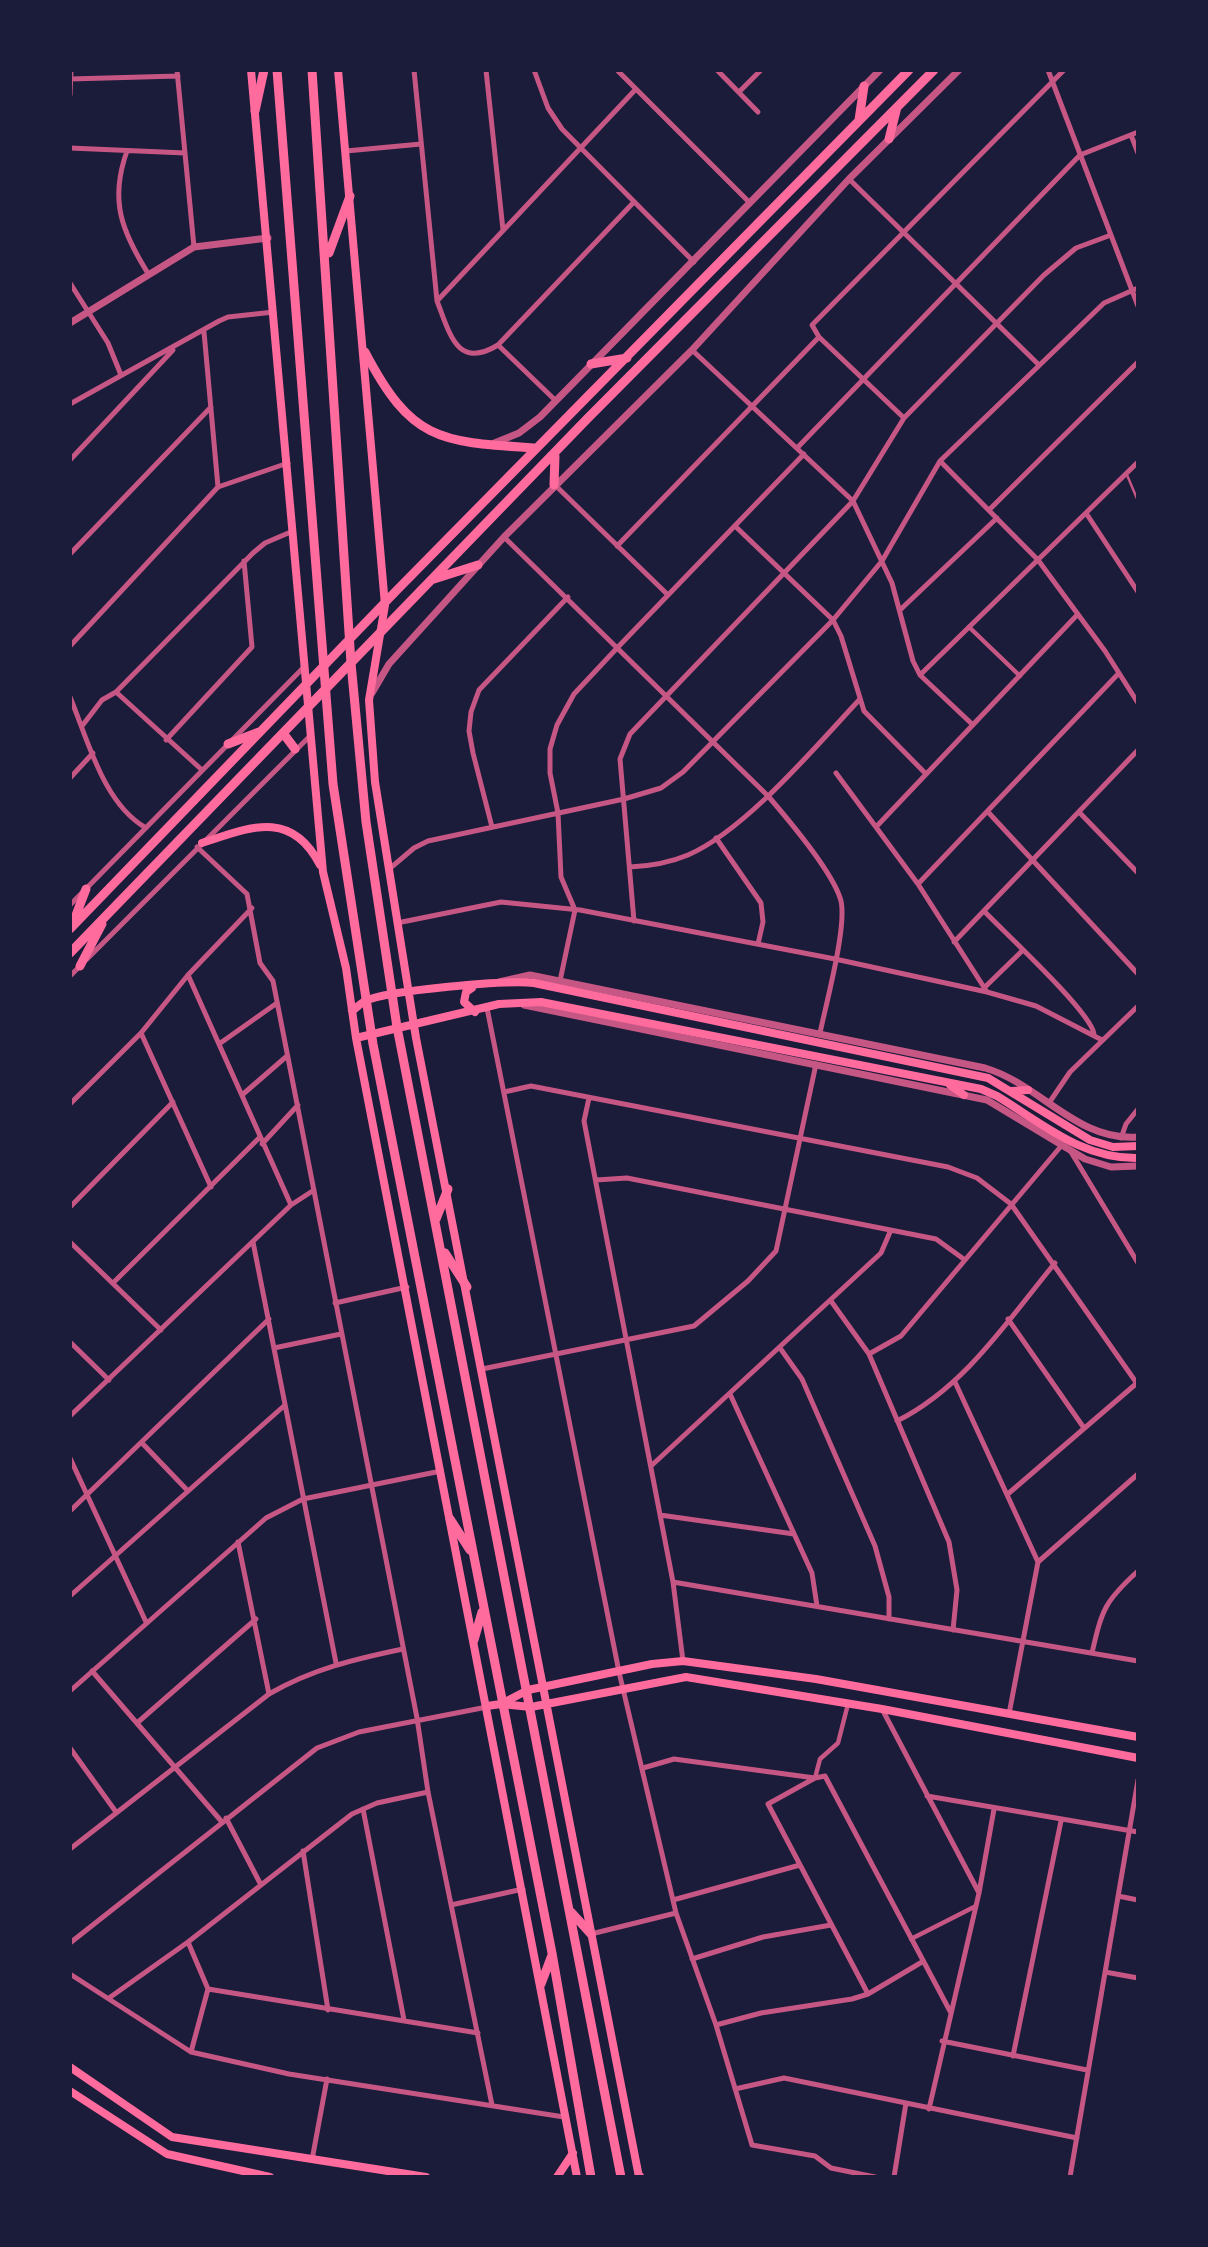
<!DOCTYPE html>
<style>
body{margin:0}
#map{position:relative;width:1208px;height:2247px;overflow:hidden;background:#1b1b3a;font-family:Commissioner,sans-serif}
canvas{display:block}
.frame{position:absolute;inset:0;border:72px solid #1b1b3a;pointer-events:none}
</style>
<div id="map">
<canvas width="1208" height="2247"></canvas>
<div class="frame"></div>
</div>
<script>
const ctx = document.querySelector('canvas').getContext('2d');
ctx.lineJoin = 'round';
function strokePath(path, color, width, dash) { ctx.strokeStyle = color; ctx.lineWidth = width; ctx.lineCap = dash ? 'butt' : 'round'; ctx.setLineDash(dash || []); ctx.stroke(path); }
strokePath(new Path2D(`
 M 1127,475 L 1138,501`), '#c65784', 2.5);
strokePath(new Path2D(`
 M 969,627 L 1020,676
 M 815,1778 L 820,1759 L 838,1743 L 848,1704
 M 911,1939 L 976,1906`), '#c65784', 4.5);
strokePath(new Path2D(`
 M 177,70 L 194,247
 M 414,70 L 437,301 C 450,334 457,370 498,345 L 633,203
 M 486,70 L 503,230
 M 534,70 L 548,108 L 562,129 L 694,262
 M 617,70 L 750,203
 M 717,70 L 758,112
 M 1048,70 L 1138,306
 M 70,79 L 178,76
 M 739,92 L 761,70
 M 70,95 L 71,70
 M 1131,135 L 1138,153
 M 70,148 L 185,153
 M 127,151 C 109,201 122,232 149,275
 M 346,151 L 421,144
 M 849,179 L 1039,365
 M 70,283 L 108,343 L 121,375
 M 437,301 L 635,90
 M 204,332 L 218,487
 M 498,345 L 556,401
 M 692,350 L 853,501 L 892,583 L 913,661 L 920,675 L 973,725
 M 70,404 L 219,321 L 228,317 L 274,312
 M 904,418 L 819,337 L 812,325 L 1064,70
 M 797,448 L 1080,155 L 1138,132
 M 70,460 L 173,350
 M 940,461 L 1038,560 L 1105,651 L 1138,703
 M 555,485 L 668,595
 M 989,510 L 1138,362
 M 1086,513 L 1138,592
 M 735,526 L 833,620 L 841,636 L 864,711 L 926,774
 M 504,537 L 768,796 C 787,818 834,874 841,901 C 847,927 826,1004 820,1033
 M 617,546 L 819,337
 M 70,554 L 211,407
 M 900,610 L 997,518
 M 70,646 L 218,487 L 288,463
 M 920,675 L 1138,462
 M 116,692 L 202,770
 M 70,697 C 88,740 103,803 146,828
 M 82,726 L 102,700 L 116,692 L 253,553 L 265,543 L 293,531
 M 166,740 L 252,647 L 244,561
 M 836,773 L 918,884 L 987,992
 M 70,778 L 93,753
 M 988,812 L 1138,974
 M 1079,812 L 1138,873
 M 492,827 L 473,753 L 469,731 L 471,712 L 479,690 L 568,597
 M 876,827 L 1078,614
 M 716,838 L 761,903 L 763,922 L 758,944
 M 197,847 L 247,894 L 260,963 L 273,981 L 417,1718 L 428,1792 L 492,2105
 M 630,867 C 650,866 669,863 688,855 C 746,830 816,746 860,699
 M 388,870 L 414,848 L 428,841 L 624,799 L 661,788 L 683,772 L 833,620 L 882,561 L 940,461 L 1104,303 L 1138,288
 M 918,884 L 1119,673
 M 70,905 L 305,666
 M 984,911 C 1004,932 1091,1012 1094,1034
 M 634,921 L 620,759 L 630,734 L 853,501 L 904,418 L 1044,275 L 1076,248 L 1111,235
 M 397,923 L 501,902 L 580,910 L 835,959 L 987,992 L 1036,1006 L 1102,1040
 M 954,942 L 1138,750
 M 87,959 L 310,736
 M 70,976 L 80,966
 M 560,981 L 575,910 L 561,877 L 558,813 L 550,773 L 550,749 L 557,725 L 574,694 L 618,647 L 804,454
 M 984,988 L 1022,951
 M 487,1008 L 619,1672 L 676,1913 L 716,2025 L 752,2145 L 815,2156 L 831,2168 L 875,2177
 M 141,1033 L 211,1187
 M 219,1044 L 277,1003
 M 504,1092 L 531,1086 L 948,1167 L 977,1178 L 1011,1204 L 1138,1385
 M 242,1095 L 287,1056
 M 589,1098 L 584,1121 L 673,1582 L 683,1661
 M 1049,1103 L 1070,1072 L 1138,1006
 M 70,1104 L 141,1033 L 188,975 L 252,908
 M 1121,1138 L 1126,1124 L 1138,1109
 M 262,1144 L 298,1105
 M 1071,1152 L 1138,1263
 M 596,1180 L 627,1178 L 936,1239 L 965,1260
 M 291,1205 L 314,1190
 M 70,1207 L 173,1102
 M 70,1242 L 161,1330
 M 253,1242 L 336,1663
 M 113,1283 L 259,1138
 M 831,1301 L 869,1354 L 949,1542 L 957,1590 L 953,1630
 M 335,1303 L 407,1287
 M 1008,1319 L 1084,1428
 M 70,1342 L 109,1380
 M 274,1348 L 341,1334
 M 780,1348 L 802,1379 L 875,1546 L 889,1597 L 889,1619
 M 869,1354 L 901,1336 L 1062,1145
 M 482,1369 L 694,1326 L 748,1281 L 776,1251 L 816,1064
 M 955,1382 L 1038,1562
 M 730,1394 L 812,1573 L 817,1606
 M 70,1416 L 291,1205 L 188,975
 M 897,1421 C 965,1387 1008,1320 1055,1263
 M 142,1443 L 188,1491
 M 70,1458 L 146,1622
 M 651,1466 L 881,1253 L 890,1232
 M 1009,1493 L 1137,1383
 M 70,1511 L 269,1319
 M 660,1515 L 794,1534
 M 238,1542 L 269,1694
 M 673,1582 L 1138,1661
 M 70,1596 L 285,1405
 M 1092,1653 C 1102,1609 1105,1601 1138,1571
 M 92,1671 L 222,1822
 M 70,1691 L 266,1518 L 303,1499 L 441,1471
 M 882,1709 L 979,1893
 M 1009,1714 L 1038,1562 L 1138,1474
 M 137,1723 L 256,1619
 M 70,1748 L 116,1812
 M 643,1768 L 674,1759 L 815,1778 L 825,1776 L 951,2013
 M 815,1778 L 768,1804 L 868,1994
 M 927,1796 L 1138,1832
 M 363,1809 L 404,2020
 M 226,1818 L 261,1885
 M 70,1849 L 269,1694 C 312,1669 355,1659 403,1649
 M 303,1851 L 328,2010
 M 1118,1896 L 1138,1900
 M 673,1900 L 800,1865
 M 451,1905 L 523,1889
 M 591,1934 L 676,1913
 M 188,1942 L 208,1989 L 478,2033
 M 70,1943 L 317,1748 L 359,1732 L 487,1707
 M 692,1959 L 763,1937 L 831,1925
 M 1105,1972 L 1138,1978
 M 70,1974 L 191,2052 L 289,2074 L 564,2117
 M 109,1998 L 188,1942 L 352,1814 L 377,1803 L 428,1792
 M 716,2025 L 761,2013 L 852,1999 L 868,1994 L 922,1962
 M 942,2041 L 1087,2070
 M 191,2052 L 208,1989
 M 1013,2056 L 1061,1821
 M 735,2089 L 784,2078 L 1077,2138
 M 929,2109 L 979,1893 L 994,1809
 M 312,2160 L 327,2079
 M 894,2177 L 906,2103
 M 1070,2177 L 1138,1780`), '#c65784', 5);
strokePath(new Path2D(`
 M 70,323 L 194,247 L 268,238
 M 492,444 L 519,433 L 540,417 L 880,70
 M 372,693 L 389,664 L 504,537 L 692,350 L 849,179 L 959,70
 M 499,982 L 530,975 L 985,1068 C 1040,1084 1077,1142 1138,1137
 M 524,1005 L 987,1100 L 1085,1159 L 1111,1167 L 1138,1166`), '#c65784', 7);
strokePath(new Path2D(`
 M 251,70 L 323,872 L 346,968 L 356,1038 L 577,2177
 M 338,70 L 385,605 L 369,700 L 375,782 L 416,1038 L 639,2177
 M 202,843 C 248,828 291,808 320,865
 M 472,988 L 466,992 L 464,1002 L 475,1012
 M 352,1011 C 356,1008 361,1003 365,1001 C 388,990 508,980 534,983 L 988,1078 L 1090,1140 L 1113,1147 L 1138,1146
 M 356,1038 L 499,1004 L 541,1002 L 981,1089 L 997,1096 C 1043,1124 1082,1159 1138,1158
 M 950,1085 L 964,1095
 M 1011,1091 L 1028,1090
 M 501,1704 L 531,1707 L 686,1677 L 882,1709 L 1138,1758
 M 487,1706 L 501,1704 L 528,1690 L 652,1664 L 683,1661 L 816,1679 L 1138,1737
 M 70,2067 L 172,2137 L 426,2177
 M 70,2091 L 167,2154 L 270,2177
 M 557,2177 L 573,2153`), '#ff6b9d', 8);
strokePath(new Path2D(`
 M 859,120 L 864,86
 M 889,139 L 897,107
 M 365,352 C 412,442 440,442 536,448
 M 591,364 L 627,358
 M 554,485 L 555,456
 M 434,579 L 478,565
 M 283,733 L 295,749
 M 228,744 L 259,732
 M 73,923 L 86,889
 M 70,929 L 398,589 L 909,70
 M 70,953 L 587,419 L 934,70
 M 80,966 L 102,924
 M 639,2176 L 640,2177`), '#ff6b9d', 9);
strokePath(new Path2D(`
 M 277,70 L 333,784 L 373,1044 L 552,1953 L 591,2177
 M 312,70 L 351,663 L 366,822 L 397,1027 L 621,2177
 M 255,111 L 264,70
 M 329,253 L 350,196
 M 436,1219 L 448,1189
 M 445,1253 L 467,1287
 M 450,1519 L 470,1550
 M 474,1640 L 482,1612
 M 571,1912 L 591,1934
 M 541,1984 L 552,1955`), '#ff6b9d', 9);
</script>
